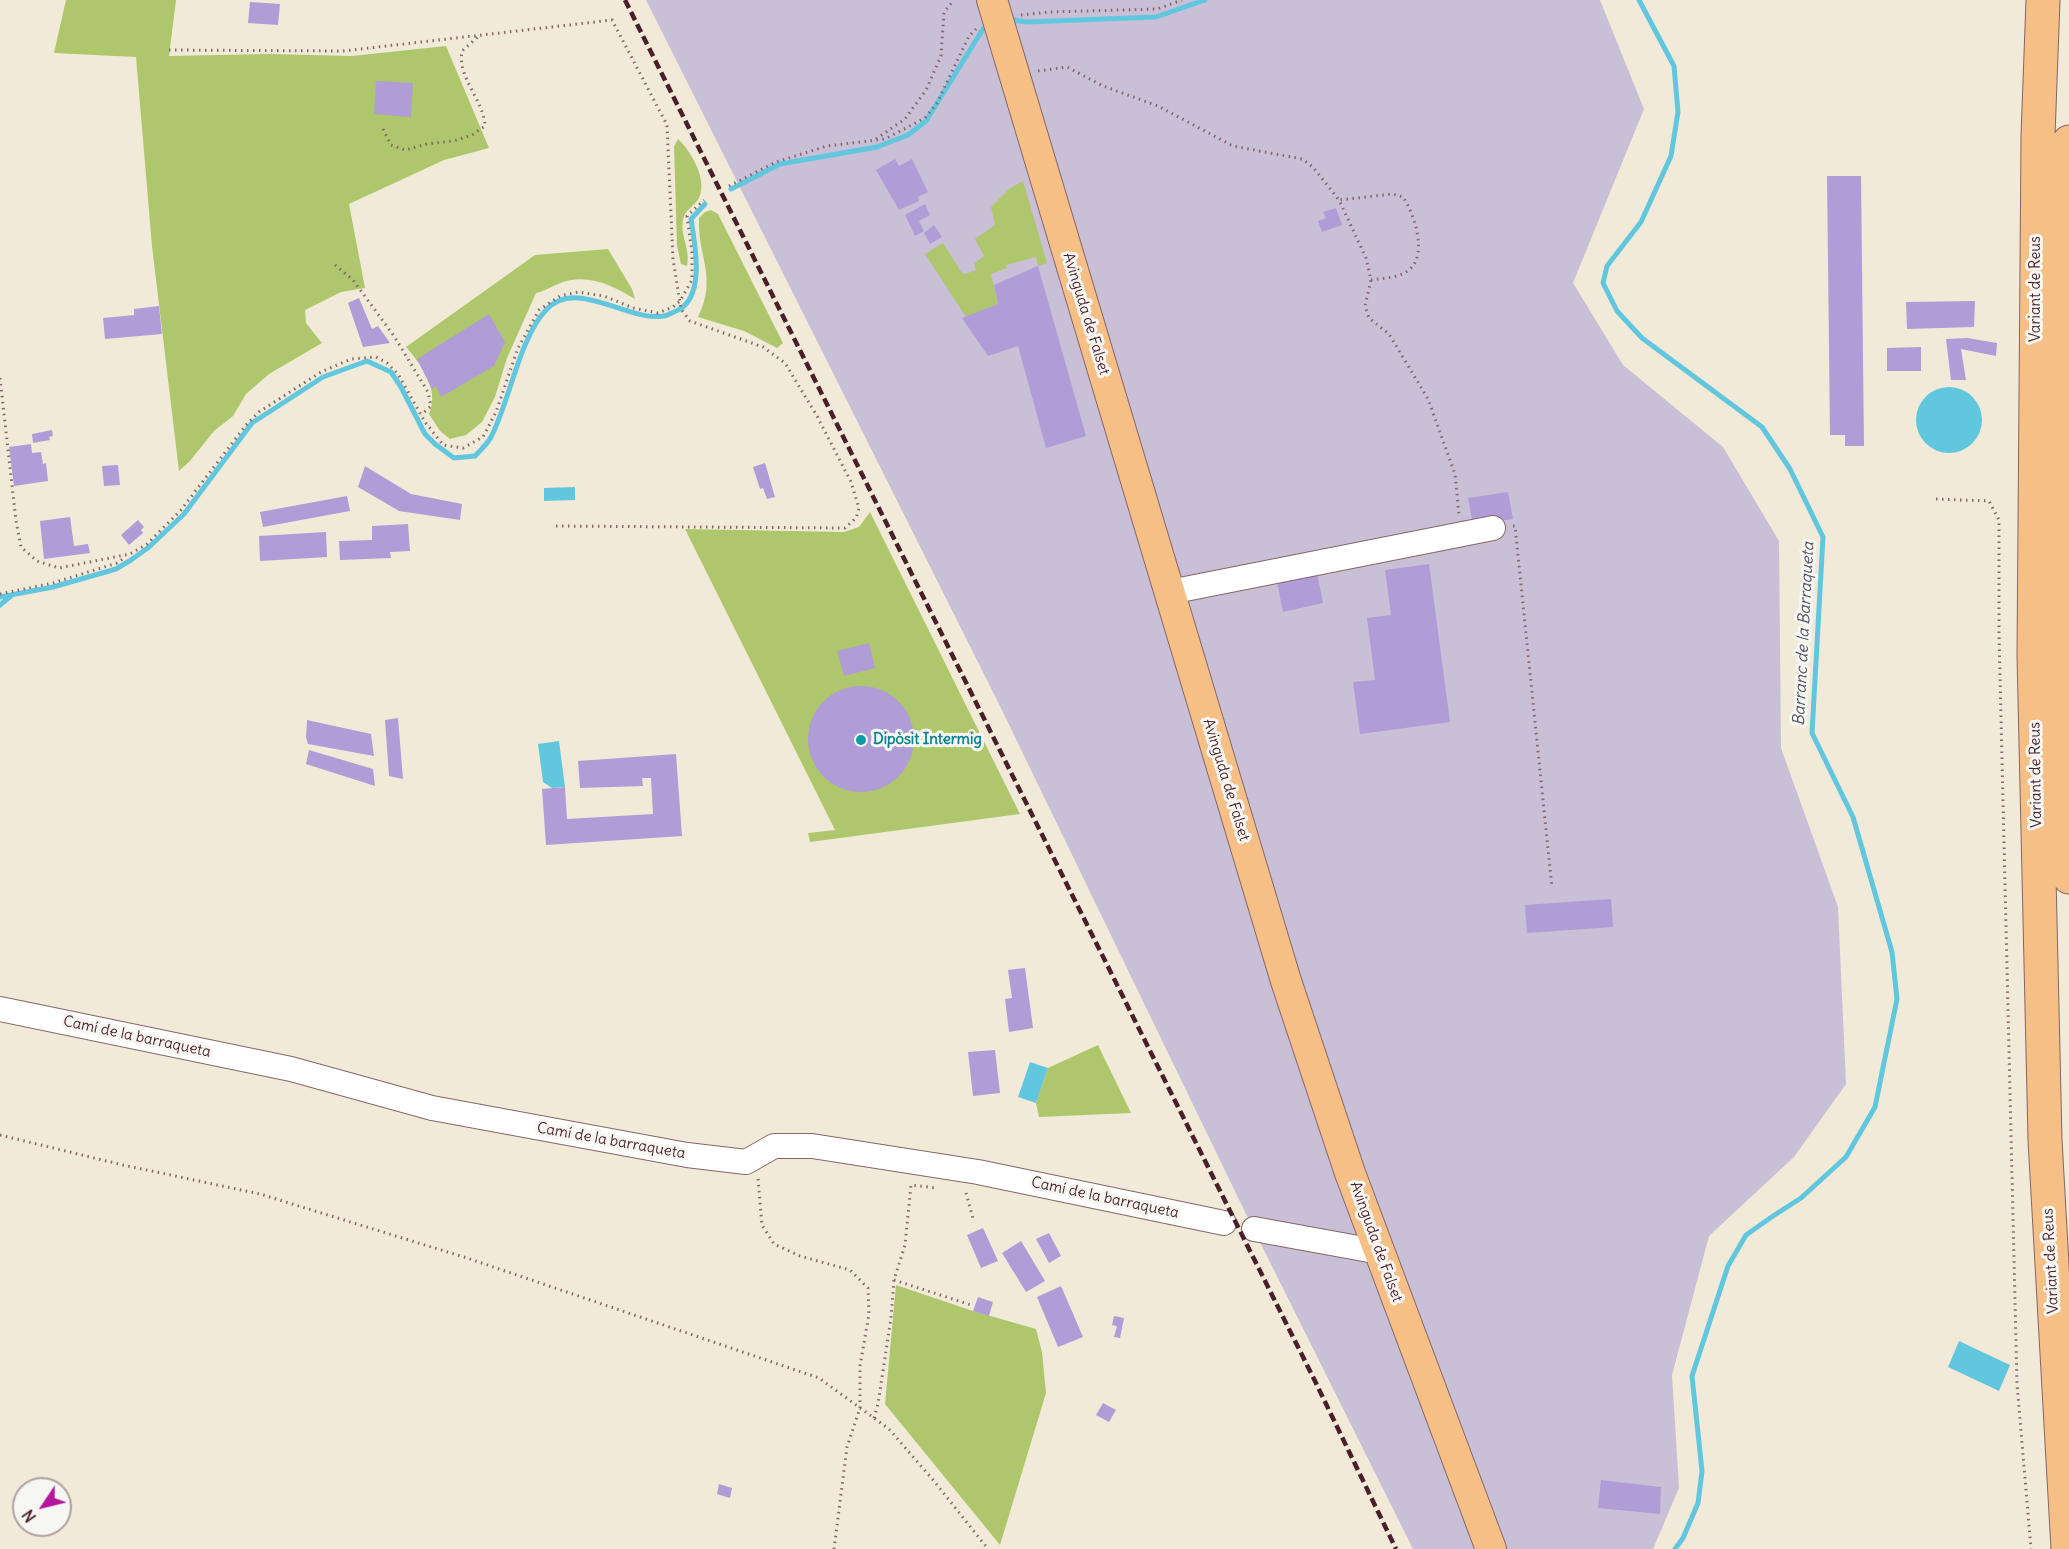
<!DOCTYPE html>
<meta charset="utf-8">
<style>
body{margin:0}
#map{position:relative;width:2069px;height:1549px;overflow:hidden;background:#f2ead8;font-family:Delius,sans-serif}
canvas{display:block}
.north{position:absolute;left:12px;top:1477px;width:60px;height:60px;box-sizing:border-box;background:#f6f6f2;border:2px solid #b1a0a2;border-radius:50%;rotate:235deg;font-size:16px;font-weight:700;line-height:24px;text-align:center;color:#4a1f2b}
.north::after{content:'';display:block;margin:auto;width:21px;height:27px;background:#b5179e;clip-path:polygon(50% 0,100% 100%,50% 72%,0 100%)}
</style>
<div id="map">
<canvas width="2069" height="1549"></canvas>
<div class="north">N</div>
</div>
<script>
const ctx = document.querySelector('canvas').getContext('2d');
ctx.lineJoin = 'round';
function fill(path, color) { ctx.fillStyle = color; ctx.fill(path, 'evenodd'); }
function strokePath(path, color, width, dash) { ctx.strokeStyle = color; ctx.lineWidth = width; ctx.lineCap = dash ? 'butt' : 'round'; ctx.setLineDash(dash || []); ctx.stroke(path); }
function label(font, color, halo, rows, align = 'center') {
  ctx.font = font + ' Delius,sans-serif'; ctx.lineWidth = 6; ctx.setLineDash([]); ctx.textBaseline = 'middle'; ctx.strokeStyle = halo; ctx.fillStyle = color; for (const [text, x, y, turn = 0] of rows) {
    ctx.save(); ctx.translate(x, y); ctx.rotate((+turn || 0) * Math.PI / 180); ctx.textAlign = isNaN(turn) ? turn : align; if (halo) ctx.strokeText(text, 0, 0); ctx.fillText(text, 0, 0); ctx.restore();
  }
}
fill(new Path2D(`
 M 646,0 L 1600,0 L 1644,109 L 1573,283 L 1623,365 L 1723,447 L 1779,541 L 1781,748 L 1838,907 L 1846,1084 L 1794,1157 L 1709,1236 L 1672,1375 L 1679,1488 L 1653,1549 L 1413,1549 L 1247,1216 L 998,702 Z`), '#c9bfd7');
fill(new Path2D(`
 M 66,0 L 176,0 L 169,56 L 269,54 L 352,56 L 446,46 L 489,148 L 444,160 L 349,204 L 365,288 L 341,292 L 305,310 L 306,323 L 322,343 L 269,374 L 246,394 L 233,416 L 214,431 L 190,461 L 179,471 L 152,246 L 136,57 L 54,53 Z
 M 678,139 C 691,151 708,180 699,198 C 694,207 685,209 683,220 C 680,236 691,250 687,266 L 681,264 L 677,246 L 674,146 Z
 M 1023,181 L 1047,263 L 1038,266 L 1036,257 L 1006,265 L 1007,268 L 991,274 L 998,304 L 966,317 L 925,254 L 943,243 L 962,273 L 965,274 L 976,270 L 974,264 L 984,256 L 975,239 L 995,225 L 991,207 L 1009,189 Z
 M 711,210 L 718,214 L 783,343 L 777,348 L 744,331 L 698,317 C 718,277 697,256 699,218 L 705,212 Z
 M 608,249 L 632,289 L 635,299 C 611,285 587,272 558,284 C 550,287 545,291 536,293 L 507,358 L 495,397 L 482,422 L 466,435 L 450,439 L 440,431 L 429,414 C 440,390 421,364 406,347 L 535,255 Z
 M 870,512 L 1020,814 L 810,842 L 808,833 L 835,830 L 685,529 L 844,532 L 859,527 Z
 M 1098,1045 L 1131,1113 L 1039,1117 L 1036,1103 L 1048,1068 Z
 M 896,1285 L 973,1311 L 1036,1329 L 1042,1352 L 1046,1393 L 1000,1545 L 885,1404 Z`), '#aec76c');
fill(new Path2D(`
 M1916 420a33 33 0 1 1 66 0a33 33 0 1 1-66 0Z
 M 575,487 L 575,500 L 544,501 L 544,488 Z
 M 559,741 L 565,787 L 552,788 L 543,782 L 538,744 Z
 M 1030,1062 L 1048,1068 L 1036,1103 L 1018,1097 Z
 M 1959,1341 L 2010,1365 L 1999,1391 L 1948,1367 Z`), '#61c7df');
strokePath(new Path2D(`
 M 1639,0 L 1674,66 L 1678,112 L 1671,156 L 1641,222 L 1607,266 L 1603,283 L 1617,311 L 1642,338 L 1762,427 L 1790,469 L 1823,537 L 1812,733 L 1853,817 L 1892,952 L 1897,999 L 1875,1107 L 1846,1157 L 1801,1198 L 1773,1216 L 1746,1235 L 1728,1266 L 1692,1376 L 1702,1471 L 1698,1503 L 1683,1538 L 1675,1549
 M 1014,20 L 1027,22 L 1156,17 L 1205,0
 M 731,189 L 780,164 L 877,147 L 908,135 L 926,121 L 983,29
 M 0,597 L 53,587 L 116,569 L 131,560 L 149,547 L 184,514 L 252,423 L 323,377 L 367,361 L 391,372 L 401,387 L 425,434 L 435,444 L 454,458 L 475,456 C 481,449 489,443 492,435 C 510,399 520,337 546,310 C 576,277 628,322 663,316 C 667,316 672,313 676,311 C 706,299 695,244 691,219 L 705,204
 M 0,605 L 11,596`), '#61c7df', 5);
fill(new Path2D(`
 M 250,2 L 280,4 L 278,25 L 248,23 Z
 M 376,81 L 413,83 L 411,117 L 374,114 Z
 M 895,159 L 899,166 L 912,159 L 928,192 L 918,197 L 919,201 L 899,210 L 876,170 Z
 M 1827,176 L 1861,176 L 1864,446 L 1845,446 L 1845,435 L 1830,435 Z
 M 925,204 L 930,215 L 919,221 L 924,231 L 915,236 L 905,215 Z
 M 1336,208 L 1342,225 L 1322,232 L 1318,221 L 1326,218 L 1323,212 Z
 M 934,225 L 942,237 L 930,244 L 924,233 Z
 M 1038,266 L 1086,436 L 1046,448 L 1018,346 L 988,356 L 962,318 L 998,304 L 994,285 Z
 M 359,298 L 372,329 L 378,326 L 390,343 L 363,347 L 348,303 Z
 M 1975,301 L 1974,327 L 1907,329 L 1906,302 Z
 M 159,306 L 162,334 L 105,339 L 103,318 L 134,315 L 134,309 Z
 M 489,314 L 505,342 L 494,366 L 441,397 L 436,386 L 432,389 L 417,359 Z
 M 1967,338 L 1997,343 L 1996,356 L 1961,349 L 1966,380 L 1951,380 L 1946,339 Z
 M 1921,347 L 1921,371 L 1887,371 L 1887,348 Z
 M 52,430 L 53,436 L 49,437 L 50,440 L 33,443 L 32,434 Z
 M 31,444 L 32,453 L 41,452 L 43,464 L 46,463 L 48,481 L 14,486 L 9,447 Z
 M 765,463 L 775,497 L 767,499 L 763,488 L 760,489 L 753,467 Z
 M 118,465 L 120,485 L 104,486 L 102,466 Z
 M 365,466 L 411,494 L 462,504 L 460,520 L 399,511 L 358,487 Z
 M 1508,492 L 1513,519 L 1473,525 L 1468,498 Z
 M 347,496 L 350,511 L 263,527 L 260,512 Z
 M 70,517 L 74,546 L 88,544 L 90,553 L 44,559 L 40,521 Z
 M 138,520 L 144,527 L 141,530 L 143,533 L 129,545 L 121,535 Z
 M 408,524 L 410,551 L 390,552 L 391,558 L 340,560 L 339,541 L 372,540 L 372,526 Z
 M 326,532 L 327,557 L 260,561 L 259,536 Z
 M 1429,564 L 1450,722 L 1360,734 L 1353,682 L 1375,680 L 1367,618 L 1391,615 L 1385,570 Z
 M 1317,573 L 1323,603 L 1283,612 L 1277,582 Z
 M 869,643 L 875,668 L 844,676 L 837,651 Z
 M808 739a53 53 0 1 1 106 0a53 53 0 1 1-106 0Z
 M 398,718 L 403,779 L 389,776 L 385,720 Z
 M 307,720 L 371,734 L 374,756 L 308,744 L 306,737 Z
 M 309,750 L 373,769 L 375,786 L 306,764 Z
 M 676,754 L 682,836 L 546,845 L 542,789 L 565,787 L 567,819 L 653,814 L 651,778 L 642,778 L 643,786 L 580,788 L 578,761 Z
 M 1611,899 L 1613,927 L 1527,933 L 1525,905 Z
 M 1025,968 L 1033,1028 L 1009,1032 L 1005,999 L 1012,998 L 1008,970 Z
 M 995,1050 L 1000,1093 L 973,1096 L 968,1052 Z
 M 983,1228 L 998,1261 L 981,1268 L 967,1235 Z
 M 1049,1233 L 1061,1256 L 1049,1263 L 1036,1239 Z
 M 1021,1241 L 1045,1281 L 1026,1292 L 1002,1253 Z
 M 1061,1286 L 1083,1337 L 1058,1347 L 1037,1297 Z
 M 978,1297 L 993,1302 L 989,1316 L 973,1311 Z
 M 1114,1316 L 1124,1318 L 1120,1338 L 1114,1337 L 1117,1326 L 1112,1325 Z
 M 1103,1403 L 1116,1410 L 1109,1422 L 1096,1415 Z
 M 1601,1480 L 1661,1487 L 1660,1514 L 1598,1508 Z
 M 719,1484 L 732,1488 L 730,1498 L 717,1494 Z`), '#b09cd7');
const minor = new Path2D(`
 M 1170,592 L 1493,528
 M 0,1009 L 291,1069 L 432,1108 L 687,1155 L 746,1162 L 774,1146 L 812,1146 L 978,1172 L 1224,1223
 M 1254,1229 L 1380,1252`);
const major = new Path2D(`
 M 992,0 L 1286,981 L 1350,1173 L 1491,1549`);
const highway = new Path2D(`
 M 2043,0 L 2038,136 L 2034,655 L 2045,1140 L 2068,1549
 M 2069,142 C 2065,387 2060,632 2069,877`);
strokePath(minor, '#856668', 26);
strokePath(major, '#856668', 32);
strokePath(highway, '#856668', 35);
strokePath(new Path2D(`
 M 1021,15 L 1049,12 L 1157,9 L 1182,0
 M 169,50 L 343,51 L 612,20 L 667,125 L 673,259 L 681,309 L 690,321 L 763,347 L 785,363 L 817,416 L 851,482 L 859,508 L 856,518 L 845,528 L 554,526
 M 1038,71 L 1067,67 L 1103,86 L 1158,106 L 1233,146 L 1302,159 L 1313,167 L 1339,200
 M 383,129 L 391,145 L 405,150 L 427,144 L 453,141 L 472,135 L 485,126 C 484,100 457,78 462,51 L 479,36
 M 876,139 L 905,119 L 926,90 L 941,56 L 944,12 L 954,0
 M 729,186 L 776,162 L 827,146 L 885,139 L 925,118 L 937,103 L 969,36 L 976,29
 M 335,265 L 353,280 L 394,336 L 428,392 L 431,406 L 421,415
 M 1371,280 C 1384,278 1401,278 1411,268 C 1427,252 1414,213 1403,197 L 1393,194 L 1339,200 L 1366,258 L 1371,280 L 1365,306 L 1369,318 L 1389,334 L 1428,399 L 1455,474 L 1459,515
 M 0,378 L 16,521 L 21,547 L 37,561 L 59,568 L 130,554 L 147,544 L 181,510 L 246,425 L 259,412 L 321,372 L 351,359 L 376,357 L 387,363 L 398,374 L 425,422 L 443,445 L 463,448 L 483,437 L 496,412 L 518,348 L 539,310 L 560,296 L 578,292 L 604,296 L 633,308 L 658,313 L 673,307 L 680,301 L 692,280 L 692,253 L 687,216 L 704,200
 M 1936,499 L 1989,501 L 1999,520 L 1999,634 L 2017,1384 L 2031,1549
 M 1513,526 L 1515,526 L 1552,888
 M 0,594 L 53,583 L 117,563 L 126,557
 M 0,1135 L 123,1165 L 260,1194 L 467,1258 L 819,1378 L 889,1429 L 934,1481 L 988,1549
 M 758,1179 L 762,1225 L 774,1244 L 800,1256 L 850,1270 L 868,1288 L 869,1314 L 860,1366 L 860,1408 L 847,1447 L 834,1549
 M 966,1193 L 974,1222
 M 894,1280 L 971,1305
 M 874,1418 L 878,1404 L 891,1318 L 894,1280 L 905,1245 L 911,1185 L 936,1188`), '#856668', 3, [1.5, 4.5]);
strokePath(minor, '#fff', 24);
strokePath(major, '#f5bf86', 30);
strokePath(highway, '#f5bf86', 33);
strokePath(new Path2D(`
 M 625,0 L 1314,1379 L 1396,1549`), '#4a1f2b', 4.5, [9, 4.5]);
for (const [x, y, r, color] of [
 [861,740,6,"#0f9aa8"]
]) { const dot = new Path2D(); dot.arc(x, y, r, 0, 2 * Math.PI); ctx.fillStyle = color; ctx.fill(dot); strokePath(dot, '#f6f6f2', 2); }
label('15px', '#4a1f2b', '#f6f6f2', [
 ["Variant de Reus",2036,289,-90],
 ["Avinguda de Falset",1086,314,73],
 ["Variant de Reus",2036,775,-91],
 ["Avinguda de Falset",1226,780,73],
 ["Camí de la barraqueta",137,1037,12],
 ["Camí de la barraqueta",611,1141,10],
 ["Camí de la barraqueta",1105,1198,12],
 ["Avinguda de Falset",1376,1242,70],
 ["Variant de Reus",2051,1261,-93]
]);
label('bold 15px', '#0d838f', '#f6f6f2', [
 ["Dipòsit Intermig",873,740]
], 'left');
label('italic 16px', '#515161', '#f6f6f2', [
 ["Barranc de la Barraqueta",1804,634,-87]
]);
</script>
